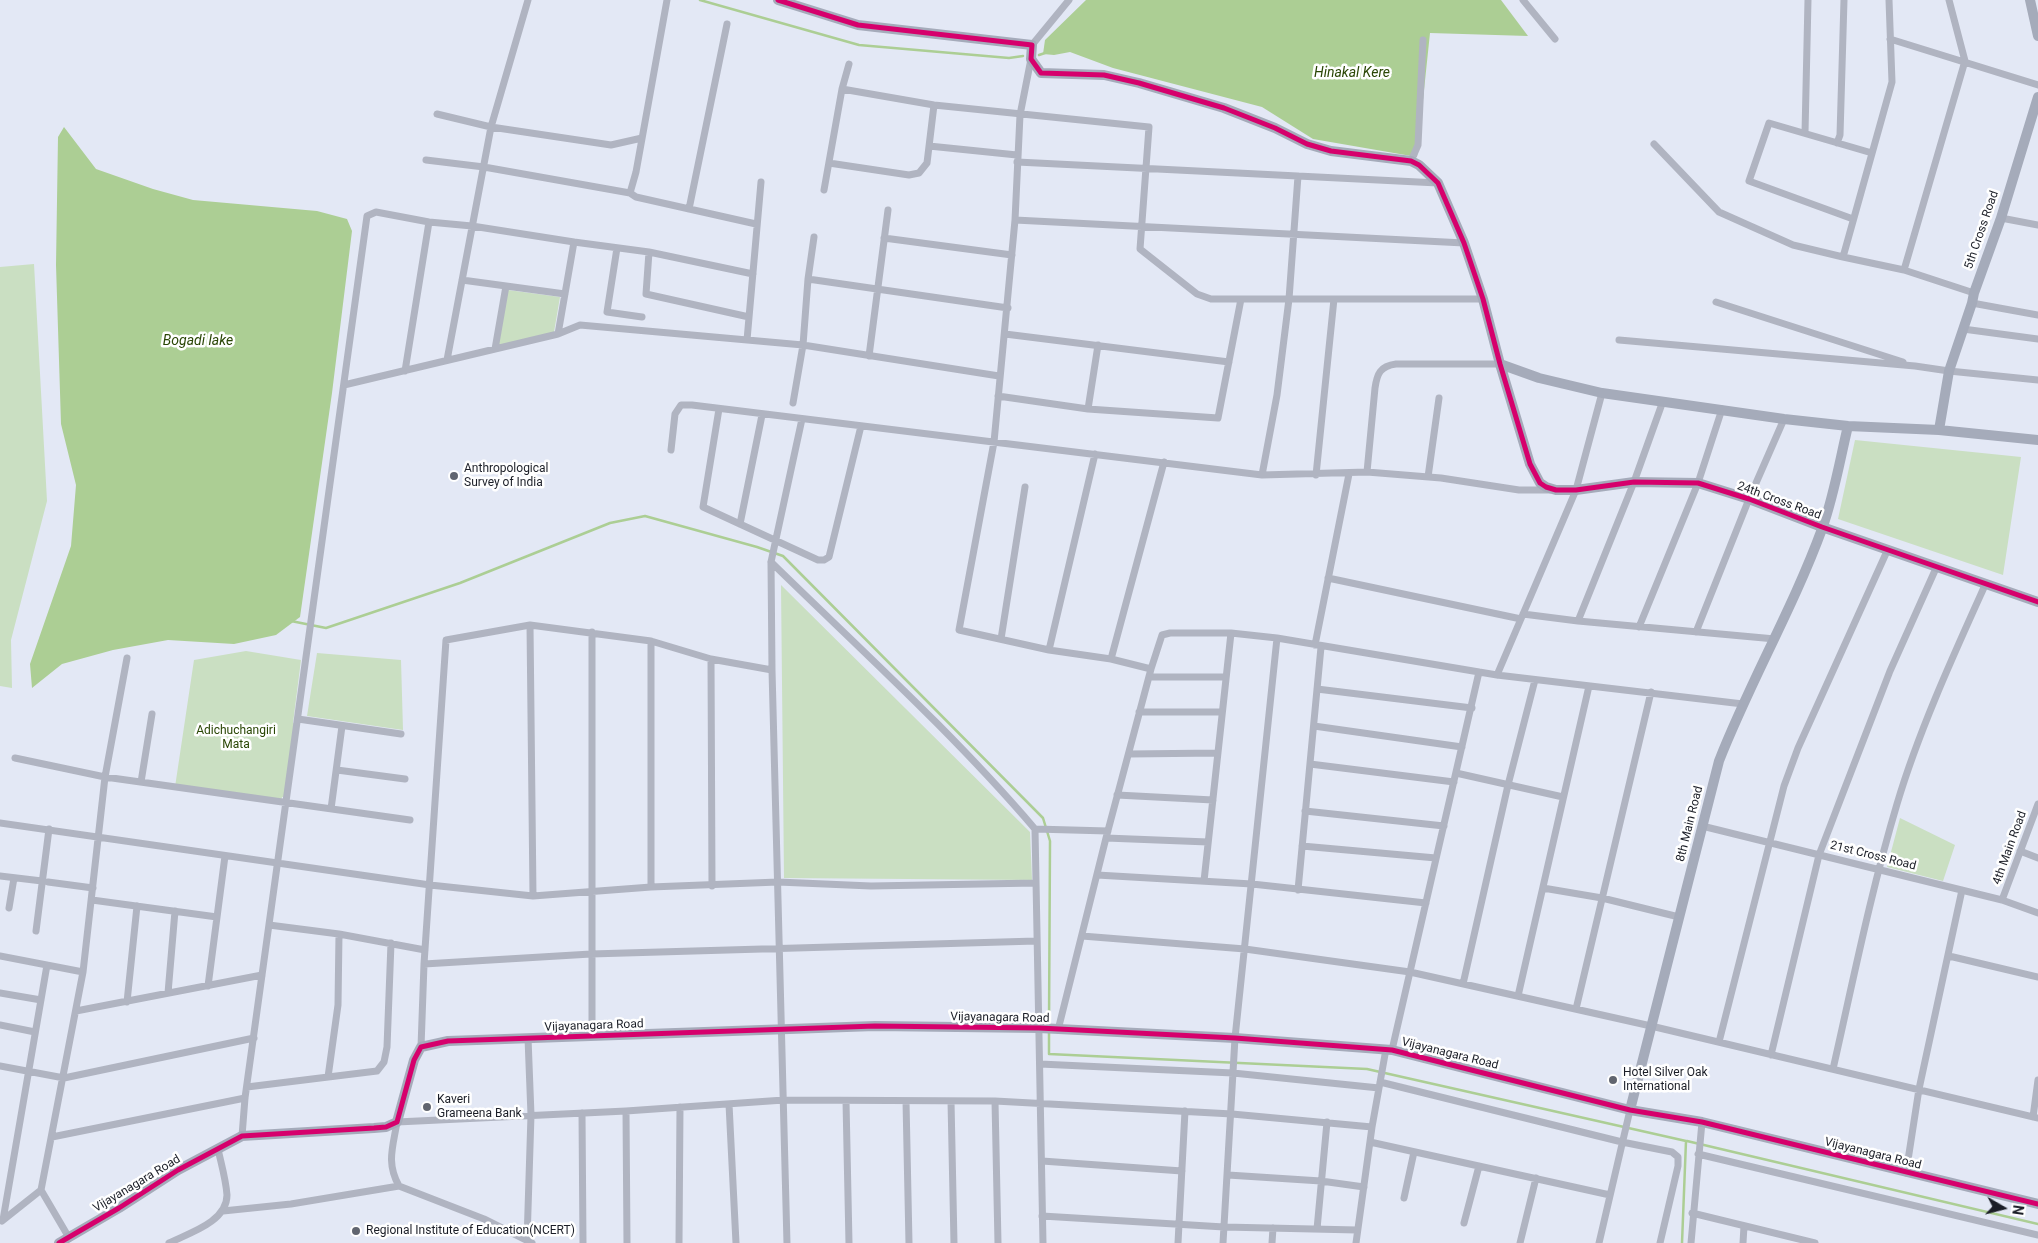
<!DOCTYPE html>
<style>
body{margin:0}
#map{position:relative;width:2038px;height:1243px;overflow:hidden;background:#e3e8f5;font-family:Roboto,sans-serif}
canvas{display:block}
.north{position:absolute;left:1978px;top:1183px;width:50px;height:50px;-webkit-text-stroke:4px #fff;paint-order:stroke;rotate:98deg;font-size:14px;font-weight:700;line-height:20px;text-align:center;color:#1b1e27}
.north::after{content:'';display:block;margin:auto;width:18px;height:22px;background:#1b1e27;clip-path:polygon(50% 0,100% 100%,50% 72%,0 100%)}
</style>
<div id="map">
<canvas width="2038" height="1243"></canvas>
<div class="north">N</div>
</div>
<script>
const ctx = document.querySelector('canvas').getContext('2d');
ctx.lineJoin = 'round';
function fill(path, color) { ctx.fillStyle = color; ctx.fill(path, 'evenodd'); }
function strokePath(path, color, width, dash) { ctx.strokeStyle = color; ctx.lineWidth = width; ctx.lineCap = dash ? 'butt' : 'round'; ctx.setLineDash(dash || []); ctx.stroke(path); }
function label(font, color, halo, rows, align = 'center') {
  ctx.font = font + ' Roboto,sans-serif'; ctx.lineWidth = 5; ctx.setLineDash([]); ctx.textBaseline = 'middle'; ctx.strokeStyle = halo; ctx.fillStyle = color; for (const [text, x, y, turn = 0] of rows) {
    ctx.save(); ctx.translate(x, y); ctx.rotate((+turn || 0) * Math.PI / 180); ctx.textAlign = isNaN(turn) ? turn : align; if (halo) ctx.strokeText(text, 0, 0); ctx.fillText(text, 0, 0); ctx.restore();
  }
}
fill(new Path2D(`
 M 34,264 L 47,501 L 11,640 L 12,688 L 0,686 L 0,267 Z
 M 508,290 L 560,297 L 554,332 L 498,346 Z
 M 1855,440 L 2021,457 L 2003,575 L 1838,519 Z
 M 781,585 L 1030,832 L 1032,880 L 784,878 Z
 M 246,651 L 301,660 L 293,723 L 297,724 L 287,797 L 282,797 L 281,802 L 175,787 L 194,660 Z
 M 317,653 L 401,660 L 403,730 L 307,716 Z
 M 1900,818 L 1955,845 L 1943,881 L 1887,867 Z`), '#cadfc2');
fill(new Path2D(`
 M 1086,0 L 1501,0 L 1528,36 L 1430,33 L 1417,157 L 1313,139 L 1262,107 L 1113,68 L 1070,52 L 1054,55 L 1043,54 L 1045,40 Z
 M 64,127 L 96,169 L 153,189 L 193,200 L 317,211 L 347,219 L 352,231 L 332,393 L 300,617 L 276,635 L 234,644 L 168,640 L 113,650 L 62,664 L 32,688 L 30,664 L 71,546 L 76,485 L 61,424 L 56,265 L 58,137 Z`), '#acce94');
strokePath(new Path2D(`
 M 700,0 L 859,45 L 1009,58 L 1023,56
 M 1039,55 L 1045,53
 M 291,621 L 326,628 L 460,583 L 610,523 L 645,516 L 757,547 L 783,556 L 1043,818 L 1050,841 L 1049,1025
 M 1049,1030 L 1049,1054 L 1367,1069 L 1686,1141 L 1682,1243
 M 1687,1141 L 2038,1224`), '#acce94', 2.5);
strokePath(new Path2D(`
 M 1523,0 L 1555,39
 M 1889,0 L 1892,82 L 1843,257 L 1904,270 L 1974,293
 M 1890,39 L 2038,85
 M 1032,45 L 1069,0
 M 1031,59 L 1020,115 L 1015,220 L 994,442 L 959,630 L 1049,650 L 1111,659 L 1151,669
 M 842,89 L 934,105 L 1149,127 L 1140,249 L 1197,294 L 1211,299 L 1483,299
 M 437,114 L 491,127 L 611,145 L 642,138
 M 1805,133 L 1808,0
 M 1837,143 L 1840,135 L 1844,0
 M 1654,144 L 1719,212 L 1793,245 L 1843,257
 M 929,146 L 1017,155
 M 426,160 L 484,167 L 630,193 L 636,172 L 667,0
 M 1411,161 L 1418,145 L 1423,40
 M 1017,162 L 1438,183
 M 829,163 L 909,175 L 919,173 L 927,163 L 934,105
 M 824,190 L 842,89 L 849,64
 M 630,193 L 636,197 L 756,224
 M 689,209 L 727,24
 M 2001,218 L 2038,225
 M 1853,219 L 1749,181 L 1769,123 L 1872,153
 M 1015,220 L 1464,243
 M 884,238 L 1012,255
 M 617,248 L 607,312 L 642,317
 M 649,252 L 646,294 L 749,317
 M 1904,270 L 1965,61 L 1949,0
 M 808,279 L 1008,308
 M 462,280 L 565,294
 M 1716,302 L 1903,362
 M 1972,303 L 2038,315
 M 1963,329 L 2038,339
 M 558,334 L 580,325 L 803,345 L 999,376
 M 1005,334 L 1229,362
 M 747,340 L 761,182
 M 1619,340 L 1915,366 L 1949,371 L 2038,380
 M 495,349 L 506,286
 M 869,356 L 888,210
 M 447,360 L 491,127 L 528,0
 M 405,371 L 429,222
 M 344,385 L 558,334 L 574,242
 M 998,396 L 1088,409 L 1218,418 L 1241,299
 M 793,403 L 803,345 L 808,279 L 814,237
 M 719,409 L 703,507 L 818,560 L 824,560 L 829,557 L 861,426
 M 1088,409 L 1098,345
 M 671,450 L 675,414 L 681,405 L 692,405 L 1262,475 L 1367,472 L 1441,478 L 1519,490 L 1550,490
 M 1367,472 L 1375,388 C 1377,374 1380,366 1396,364 L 1500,364
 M 1262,475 L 1277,395 L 1289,299 L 1298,176
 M 1316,475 L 1334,299
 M 1428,477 L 1439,398
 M 740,524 L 762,415
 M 771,562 C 860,649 954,734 1035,829 L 1043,1243
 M 1328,578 L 1521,619
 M 1523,614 L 1578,621 L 1775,639
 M 1578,621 L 1634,482 L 1663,401
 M 530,625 L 533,896
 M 1639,627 L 1698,483 L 1722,409
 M 592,632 L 592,1036
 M 1696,632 L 1749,499 L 1784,419
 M 1001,639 L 1025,487
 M 651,641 L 651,887
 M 1315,645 L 1349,474
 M 1049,650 L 1095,454
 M 711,659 L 712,886
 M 1111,659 L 1164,462
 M 772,670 L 771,562 L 802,419
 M 1497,675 L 1576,490 L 1602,393
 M 1149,677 L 1226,677
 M 1317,689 L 1472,708
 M 1139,712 L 1222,712
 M 298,719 L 401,734
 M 1314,726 L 1462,747
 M 1129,754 L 1218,753
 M 15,758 L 105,777 L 410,820
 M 1310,764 L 1454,782
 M 337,770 L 405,779
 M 1456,773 L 1563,797
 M 141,782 L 152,714
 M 1117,795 L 1213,800
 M 331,809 L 342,726
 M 1305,811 L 1444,826
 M 0,823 L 430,885 L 533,896 L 651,887 L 778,882 L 871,886 L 1036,883
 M 1702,826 L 2002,900 L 2038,913
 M 1035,829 L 1108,831
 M 1106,838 L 1208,842
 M 1302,846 L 1436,858
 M 2020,851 L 2038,858
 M 1097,875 L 1252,884 L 1426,903
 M 0,876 L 42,881
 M 1204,881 L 1231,633
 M 48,882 L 93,888
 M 1543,888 L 1602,898 L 1679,917
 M 1298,890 L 1321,647
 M 92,900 L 217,917
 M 2002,900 L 2038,804
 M 9,908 L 14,878
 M 269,925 L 339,934 L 425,950
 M 36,931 L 49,829
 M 1082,936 L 1245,949 L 1410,972 L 1651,1026 L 2038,1118
 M 0,956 L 83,972
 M 1949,956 L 2038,977
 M 424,964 L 591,954 L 1036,941
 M 1463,984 L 1508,785 L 1535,680
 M 208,986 L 225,856
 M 0,993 L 41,1000
 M 168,993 L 175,911
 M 1518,996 L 1589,686
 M 127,1002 L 137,906
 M 1576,1009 L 1651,692
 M 76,1011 L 262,975
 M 0,1025 L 35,1032
 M 1058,1030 L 1106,838 L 1151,669 L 1162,635 L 1170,633 L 1231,633 L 1277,638 L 1497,675 L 1743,704
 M 1719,1042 L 1784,786 L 1798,748 L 1888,549
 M 421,1047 L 424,964 L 446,640 L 530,625 L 651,641 L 711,659 L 772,670 L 787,1243
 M 1392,1050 L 1479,672
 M 1771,1055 L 1819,855 L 1890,671 L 1937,566
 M 1040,1064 L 1233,1073 L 1379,1088
 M 0,1066 L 64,1078 L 254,1038
 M 1833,1069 C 1853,981 1871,891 1897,804 C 1919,730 1954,654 1986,583
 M 328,1077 L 338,1005 L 339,934
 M 1380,1082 L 1622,1142 L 1672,1152 L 1678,1157 L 1678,1166 L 1660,1243
 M 247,1087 L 377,1071 L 384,1062 L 387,1047 L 391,943
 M 846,1101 L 849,1243
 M 906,1101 L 909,1243
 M 951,1101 L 954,1243
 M 995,1101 L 998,1243
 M 729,1104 L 736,1243
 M 626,1111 L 627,1243
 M 582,1113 L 583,1243
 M 2033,1117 L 2038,1080
 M 242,1136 L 245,1098 L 367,216 L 376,212 L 429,222 L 472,226 L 574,242 L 649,252 L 753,274
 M 52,1137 L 245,1098
 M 1370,1142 L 1610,1195
 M 1698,1154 L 2038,1235
 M 1042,1161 L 1182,1171
 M 1906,1173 L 1919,1089 L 1962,890
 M 1228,1175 L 1321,1181 L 1364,1187
 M 1404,1198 L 1414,1152
 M 223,1211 L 291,1204 L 399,1186
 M 1692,1213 L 1815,1243
 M 1042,1216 L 1224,1227 L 1357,1230
 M 3,1220 L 47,965
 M 2,1221 L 41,1190
 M 1464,1223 L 1479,1166
 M 1317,1229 L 1327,1122
 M 68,1236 L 41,1190 L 83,972 L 105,777 L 127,658
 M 527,1241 L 531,1115 L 528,1038
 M 169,1243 C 189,1233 227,1222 227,1195 C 226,1180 221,1163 218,1149
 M 532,1243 L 484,1219 L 399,1186 C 386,1163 393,1147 397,1122 L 626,1111 L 784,1100 L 995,1101 L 1232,1114 L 1372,1127
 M 679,1243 L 680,1107
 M 1178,1243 L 1185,1111
 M 1223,1243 L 1235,1038 L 1277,638
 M 1272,1243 L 1273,1228
 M 1356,1243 L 1372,1127 L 1386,1049
 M 1520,1243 L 1536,1178
 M 1599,1243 L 1630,1110
 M 1691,1243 L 1702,1122
 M 1743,1243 L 1744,1226`), '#b0b4c1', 7);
strokePath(new Path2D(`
 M 778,0 L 858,25 L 1032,45 L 1031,59 L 1041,73 L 1104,75 L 1139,83 L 1224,108 L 1275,128 L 1307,144 L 1331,151 L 1411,161 L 1419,165 L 1438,183 L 1464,243 L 1483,299 L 1500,364 L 1530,464 L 1540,483 L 1546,487 L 1556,490 L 1576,490 L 1634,482 L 1698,483 L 1749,499 L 1822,527 L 2038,602
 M 2030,0 L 2038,36
 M 1500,364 L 1539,378 L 1602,393 L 1784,419 L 1848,426 L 1939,430 L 2038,440
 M 1939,430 L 1949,371 L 1972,303 L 1974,293 L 2001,218 L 2038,97
 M 1630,1110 L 1719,761 C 1750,682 1793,608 1822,529 C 1834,496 1840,459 1848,426
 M 59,1243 L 119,1208 L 178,1170 L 242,1136 L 374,1128 L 386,1127 L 397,1122 L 414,1060 L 421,1047 L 448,1041 L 875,1026 L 1039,1028 L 1235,1038 L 1392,1050 L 1630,1110 L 1702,1122 L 2038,1204`), '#a5abba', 10);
strokePath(new Path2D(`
 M 778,0 L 858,25 L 1032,45 L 1031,59 L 1041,73 L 1104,75 L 1139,83 L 1224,108 L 1275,128 L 1307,144 L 1331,151 L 1411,161 L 1419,165 L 1438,183 L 1464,243 L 1483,299 L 1500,364 L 1530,464 L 1540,483 L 1546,487 L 1556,490 L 1576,490 L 1634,482 L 1698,483 L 1749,499 L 1822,527 L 2038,602
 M 59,1243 L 119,1208 L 178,1170 L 242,1136 L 374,1128 L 386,1127 L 397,1122 L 414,1060 L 421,1047 L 448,1041 L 875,1026 L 1039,1028 L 1235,1038 L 1392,1050 L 1630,1110 L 1702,1122 L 2038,1204`), '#d6006c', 5);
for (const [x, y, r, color] of [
 [454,476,5,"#61656f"],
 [1613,1080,5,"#61656f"],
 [427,1107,5,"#61656f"],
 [356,1231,5,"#61656f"]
]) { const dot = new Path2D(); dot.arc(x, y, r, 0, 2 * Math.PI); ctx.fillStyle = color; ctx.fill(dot); strokePath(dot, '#fff', 2); }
label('12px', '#1b1e27', '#fff', [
 ["5th Cross Road",1982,230,-71],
 ["24th Cross Road",1779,501,20],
 ["8th Main Road",1690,824,-76],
 ["4th Main Road",2010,848,-70],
 ["21st Cross Road",1873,856,14],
 ["Vijayanagara Road",1000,1018,1],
 ["Vijayanagara Road",594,1026,-2],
 ["Vijayanagara Road",1450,1054,14],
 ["Vijayanagara Road",1873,1154,14],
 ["Vijayanagara Road",137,1184,-31]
]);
label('12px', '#1b1e27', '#fff', [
 ["Anthropological",464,469],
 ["Survey of India",464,483],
 ["Hotel Silver Oak",1623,1073],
 ["International",1623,1087],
 ["Kaveri",437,1100],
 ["Grameena Bank",437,1114],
 ["Regional Institute of Education(NCERT)",366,1231]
], 'left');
label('12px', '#294604', '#fff', [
 ["Adichuchangiri",236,731],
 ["Mata",236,745]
]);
label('italic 14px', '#2a4605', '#fff', [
 ["Hinakal Kere",1352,73],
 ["Bogadi lake",198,341]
]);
</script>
